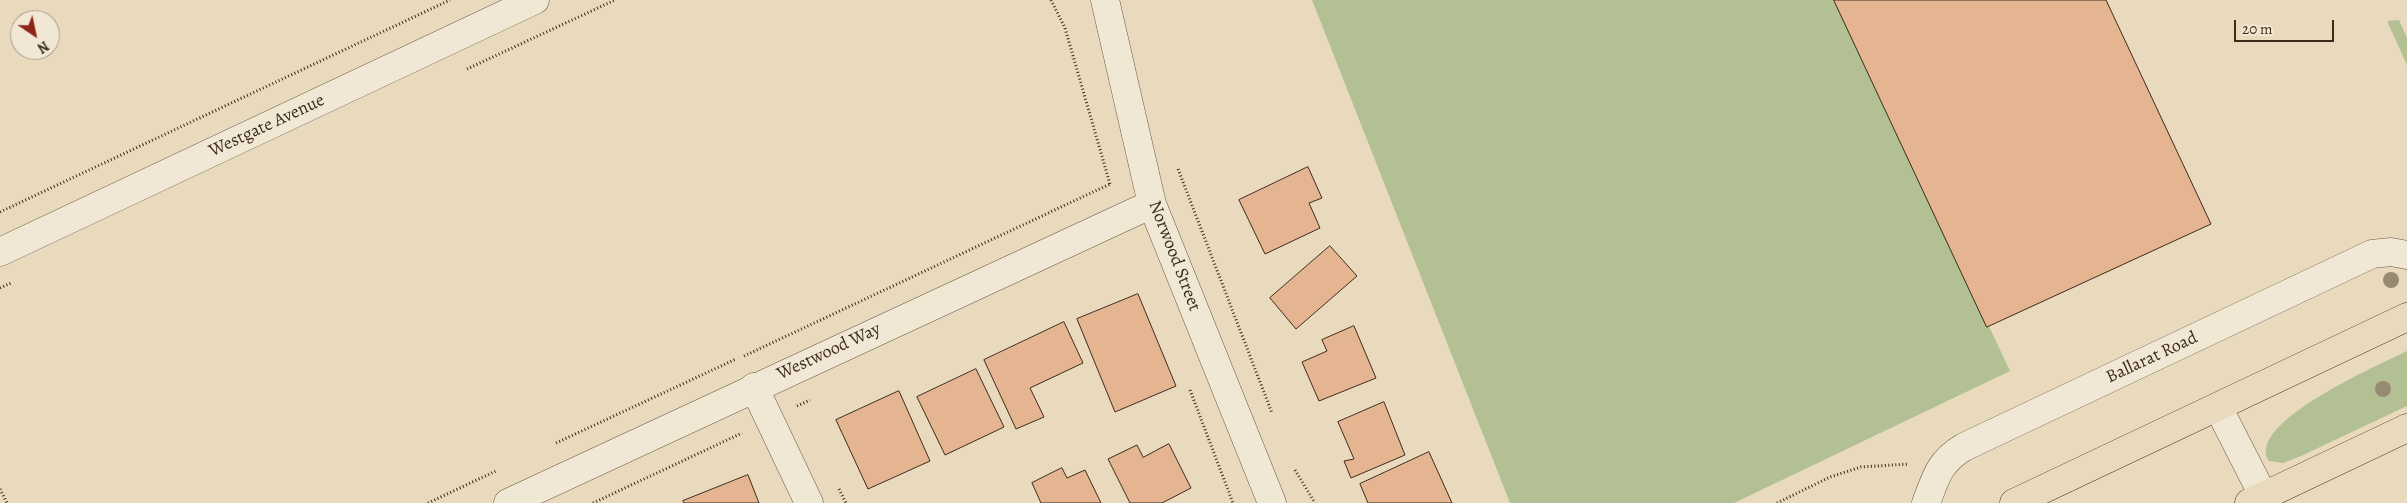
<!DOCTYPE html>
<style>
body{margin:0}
#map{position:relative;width:2407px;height:503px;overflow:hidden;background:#e9dabe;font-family:Alegreya,serif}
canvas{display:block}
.north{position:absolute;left:10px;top:10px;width:50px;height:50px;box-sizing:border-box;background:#f1e7d5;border:1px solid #a99c8b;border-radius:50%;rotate:146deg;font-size:14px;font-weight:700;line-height:20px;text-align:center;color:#3e2b1b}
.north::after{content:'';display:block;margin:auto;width:18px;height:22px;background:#8f2418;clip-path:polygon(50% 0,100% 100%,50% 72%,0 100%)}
.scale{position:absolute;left:2234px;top:20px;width:100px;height:22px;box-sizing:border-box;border:2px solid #3e2b1b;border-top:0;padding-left:6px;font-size:15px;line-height:18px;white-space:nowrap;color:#3e2b1b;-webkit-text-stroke:4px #f1e7d5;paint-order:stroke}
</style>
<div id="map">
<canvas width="2407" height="503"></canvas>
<div class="north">N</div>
<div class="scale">20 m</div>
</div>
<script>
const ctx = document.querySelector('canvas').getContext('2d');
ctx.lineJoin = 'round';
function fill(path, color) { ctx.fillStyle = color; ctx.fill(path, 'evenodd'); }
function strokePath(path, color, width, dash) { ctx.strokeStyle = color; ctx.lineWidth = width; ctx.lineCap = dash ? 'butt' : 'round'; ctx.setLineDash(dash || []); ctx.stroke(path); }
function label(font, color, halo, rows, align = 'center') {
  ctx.font = font + ' Alegreya,serif'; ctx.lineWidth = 5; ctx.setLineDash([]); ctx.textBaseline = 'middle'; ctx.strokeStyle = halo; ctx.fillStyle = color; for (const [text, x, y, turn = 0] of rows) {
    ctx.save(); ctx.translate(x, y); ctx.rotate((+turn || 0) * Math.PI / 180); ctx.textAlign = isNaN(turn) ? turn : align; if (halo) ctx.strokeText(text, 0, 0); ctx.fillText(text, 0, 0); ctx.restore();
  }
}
fill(new Path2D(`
 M 1312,0 L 1836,0 L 2010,371 L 1734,503 L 1510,503 Z
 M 2399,20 L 2407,38 L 2407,65 L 2387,21 Z
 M 2407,351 L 2407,406 L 2301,456 L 2283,463 L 2269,461 C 2244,423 2381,364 2407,351 Z`), '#b3c094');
const building = new Path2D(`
 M 1834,0 L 2106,0 L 2211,224 L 1987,327 Z
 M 1308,167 L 1322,198 L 1309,203 L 1320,228 L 1265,254 L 1239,200 Z
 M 1330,246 L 1357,276 L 1296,329 L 1270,298 Z
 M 1138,294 L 1176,386 L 1115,412 L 1077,319 Z
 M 1064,322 L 1083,363 L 1030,388 L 1044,417 L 1016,429 L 984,360 Z
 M 1354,326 L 1376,378 L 1319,401 L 1302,362 L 1327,351 L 1322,340 Z
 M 976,369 L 1004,427 L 945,455 L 917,397 Z
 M 899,391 L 930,461 L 868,489 L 836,420 Z
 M 1384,402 L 1405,455 L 1351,478 L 1344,461 L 1354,459 L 1338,422 Z
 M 1169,444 L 1191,488 L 1162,503 L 1130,503 L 1108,459 L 1137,445 L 1143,457 Z
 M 1429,452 L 1452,503 L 1368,503 L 1360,484 Z
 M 1062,468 L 1067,478 L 1085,470 L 1101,503 L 1041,503 L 1032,483 Z
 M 748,475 L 759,503 L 684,503 L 683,501 Z`);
fill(building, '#e5b592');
strokePath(building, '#3e2b1b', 1);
const minor = new Path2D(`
 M 1105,0 L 1152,204 L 1272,503
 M 0,252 L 535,0
 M 754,387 L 809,503
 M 2218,407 L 2267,503
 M 508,503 L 1152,204
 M 1926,503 C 1936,477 1939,462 1964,447 L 2372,254 L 2391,252 L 2407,255`);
const highway = new Path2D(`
 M 2014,503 L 2407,317
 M 2249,503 L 2407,428`);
strokePath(minor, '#695744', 29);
strokePath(highway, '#3e2b1b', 29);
strokePath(new Path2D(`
 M 1051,0 L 1065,28 L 1110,184
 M 467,69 L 615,0
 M 1178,169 L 1272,413
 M 0,212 L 450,0
 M 0,288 L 11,283
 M 744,356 L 1110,184
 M 1190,390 L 1233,503
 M 797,406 L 810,400
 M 556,443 L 736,359
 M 1295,470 L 1315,503
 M 0,489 L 7,503
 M 839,489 L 846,503
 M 428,503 L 496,471
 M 593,503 L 742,433
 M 1777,503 L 1830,477 L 1861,467 L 1909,464`), '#3e2b1b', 3, [1, 2.5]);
strokePath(minor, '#f1e7d5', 28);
strokePath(highway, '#e9dabe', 28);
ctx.fillStyle = '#988a72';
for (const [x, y] of [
 [2391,280],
 [2383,389]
]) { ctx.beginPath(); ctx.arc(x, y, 8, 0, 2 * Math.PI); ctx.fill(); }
label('18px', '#3e2b1b', '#f1e7d5', [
 ["Westgate Avenue",267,126,-25],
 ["Norwood Street",1174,256,69],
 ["Westwood Way",829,352,-25],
 ["Ballarat Road",2152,358,-25]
]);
</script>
